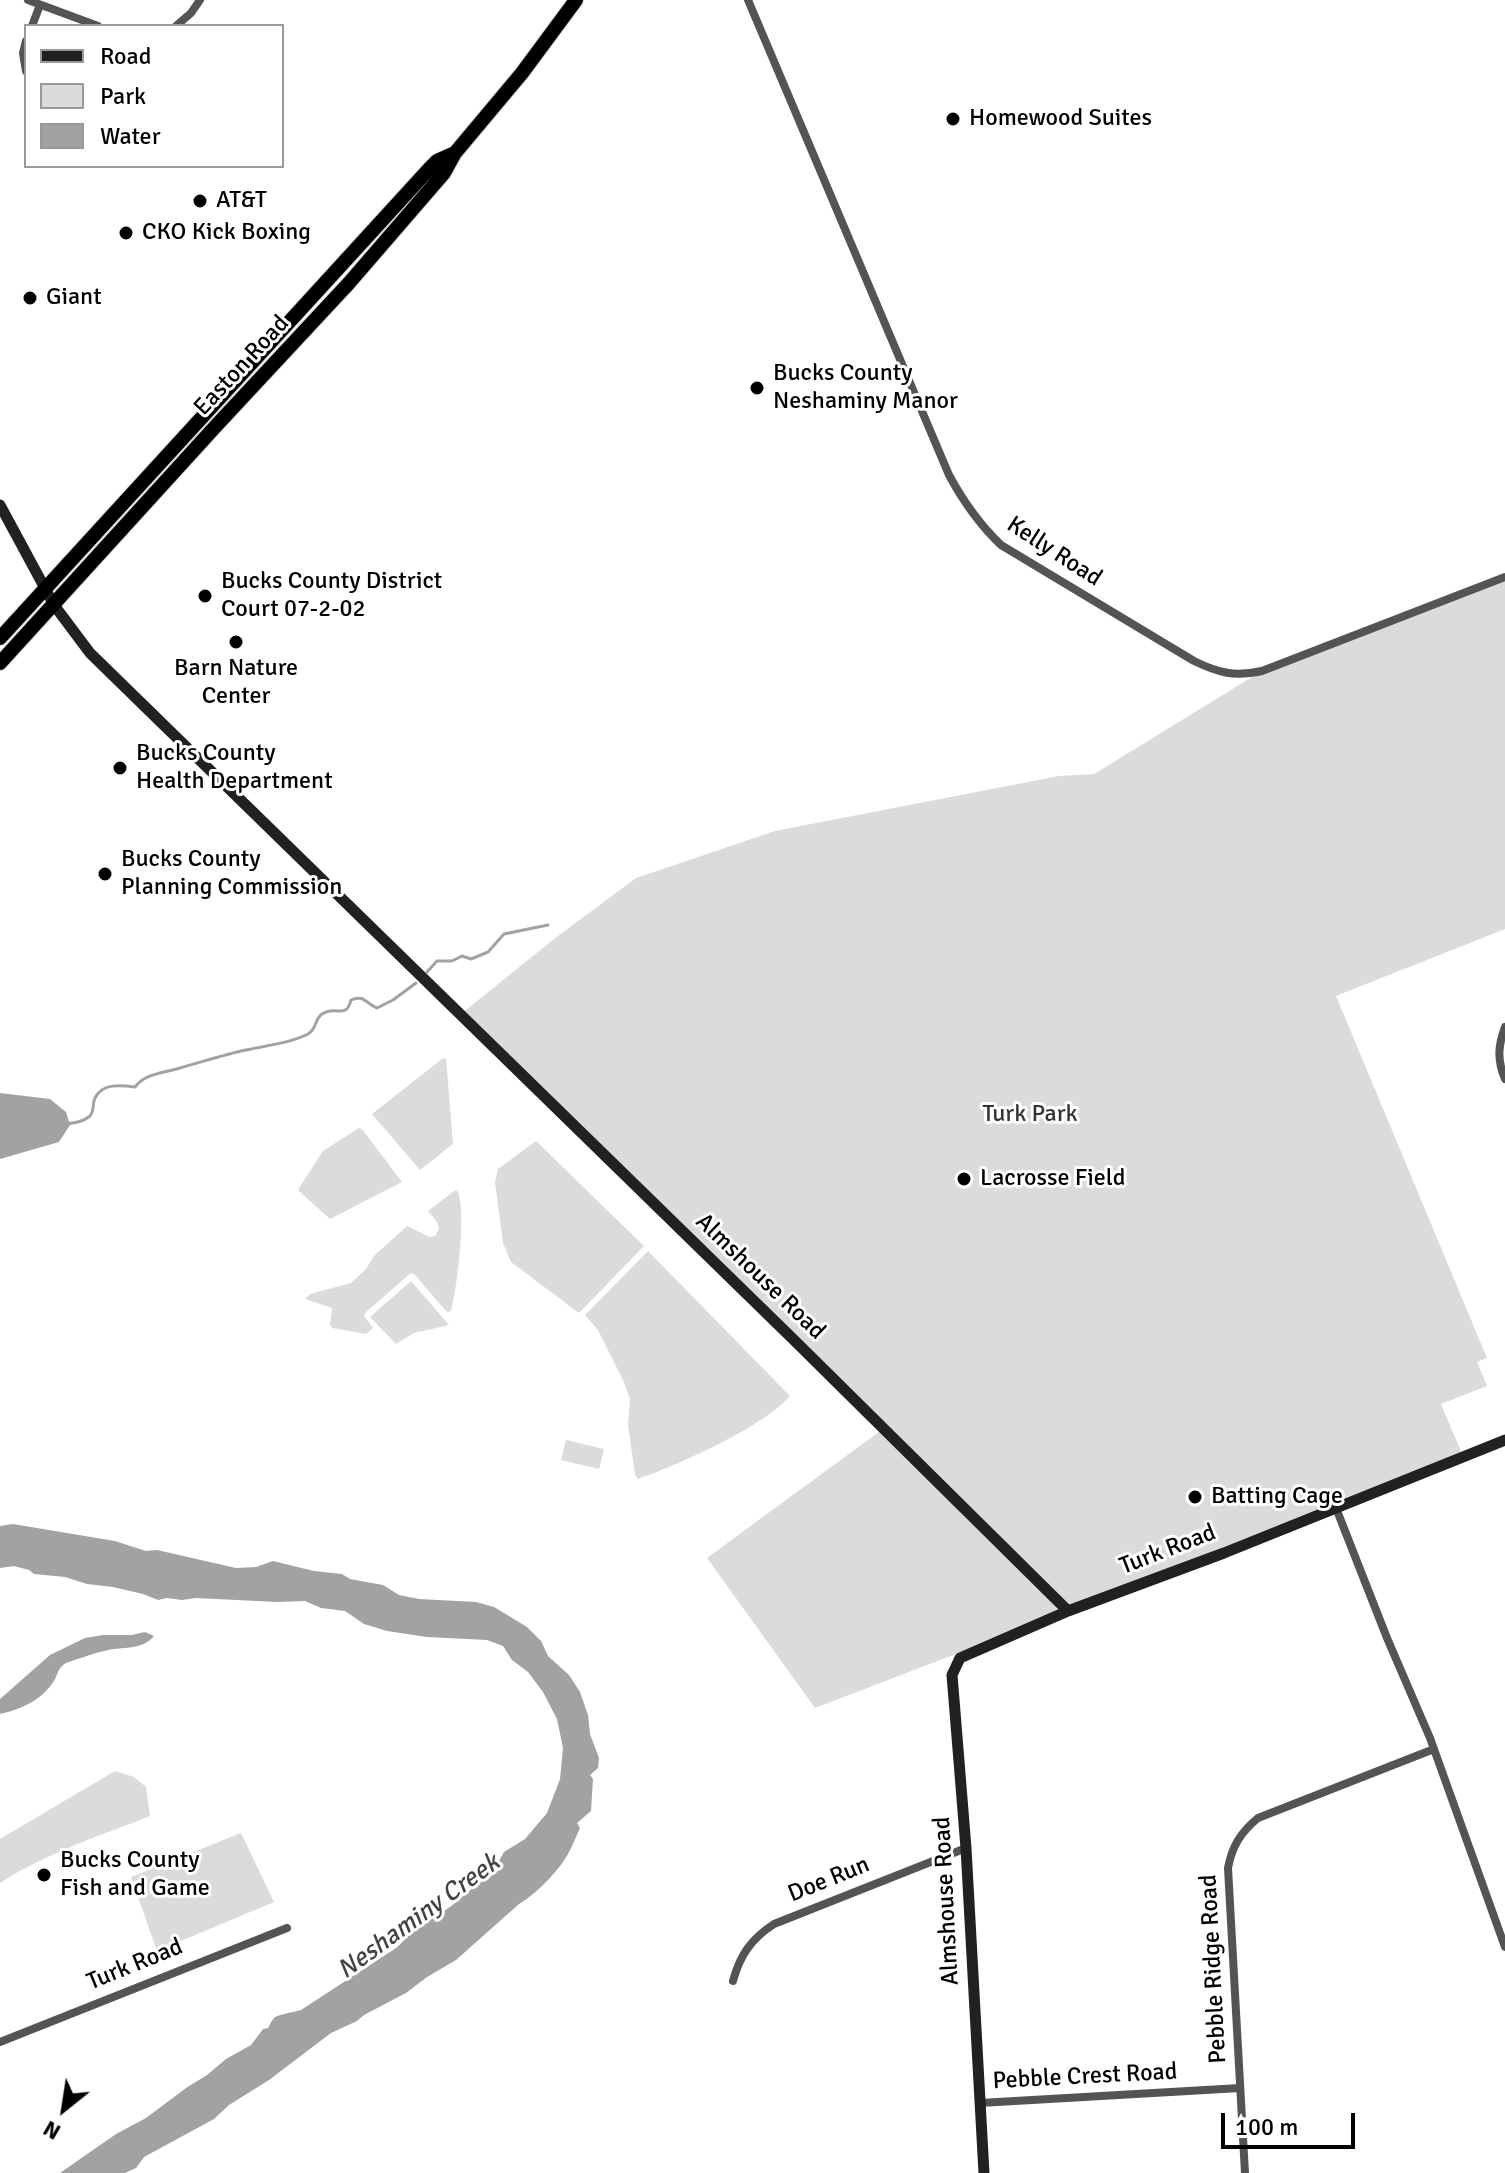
<!DOCTYPE html>
<style>
body{margin:0}
#map{position:relative;width:1505px;height:2173px;overflow:hidden;background:#fff;font-family:Signika,sans-serif}
canvas{display:block}
.legend{position:absolute;left:24px;top:24px;width:260px;height:144px;box-sizing:border-box;background:#fff;border:2px solid #999;margin:0;padding:10px 14px;list-style:none;font-size:24px;color:#000}
.legend li{display:flex;align-items:center;gap:16px;height:40px}
.legend b{width:40px;border:2px solid #999}
.north{position:absolute;left:24px;top:2069px;width:80px;height:80px;-webkit-text-stroke:6px #fff;paint-order:stroke;rotate:210deg;font-size:22px;font-weight:700;line-height:32px;text-align:center;color:#000}
.north::after{content:'';display:block;margin:auto;width:28px;height:36px;background:#000;clip-path:polygon(50% 0,100% 100%,50% 72%,0 100%)}
.scale{position:absolute;left:1221px;top:2113px;width:134px;height:36px;box-sizing:border-box;border:4px solid #000;border-top:0;padding-left:10px;font-size:24px;line-height:28px;white-space:nowrap;color:#000;-webkit-text-stroke:6px #fff;paint-order:stroke}
</style>
<div id="map">
<canvas width="1505" height="2173"></canvas>
<ul class="legend">
<li><b style="height:10px;background:#212121"></b>Road</li>
<li><b style="height:22px;background:#dbdbdb"></b>Park</li>
<li><b style="height:22px;background:#a2a2a2"></b>Water</li>
</ul>
<div class="north">N</div>
<div class="scale">100 m</div>
</div>
<script>
const ctx = document.querySelector('canvas').getContext('2d');
ctx.lineJoin = 'round';
function fill(path, color) { ctx.fillStyle = color; ctx.fill(path, 'evenodd'); }
function strokePath(path, color, width, dash) { ctx.strokeStyle = color; ctx.lineWidth = width; ctx.lineCap = dash ? 'butt' : 'round'; ctx.setLineDash(dash || []); ctx.stroke(path); }
function label(font, color, halo, rows, align = 'center') {
  ctx.font = font + ' Signika,sans-serif'; ctx.lineWidth = 6; ctx.setLineDash([]); ctx.textBaseline = 'middle'; ctx.strokeStyle = halo; ctx.fillStyle = color; for (const [text, x, y, turn = 0] of rows) {
    ctx.save(); ctx.translate(x, y); ctx.rotate((+turn || 0) * Math.PI / 180); ctx.textAlign = isNaN(turn) ? turn : align; if (halo) ctx.strokeText(text, 0, 0); ctx.fillText(text, 0, 0); ctx.restore();
  }
}
fill(new Path2D(`
 M 1505,577 L 1505,929 L 1336,996 L 1487,1358 L 1477,1362 L 1487,1386 L 1441,1404 L 1462,1454 L 1068,1611 L 815,1708 L 707,1558 L 883,1429 L 461,1014 L 554,939 L 636,878 L 775,831 L 1059,776 L 1094,774 L 1262,671 Z
 M 446,1058 L 453,1144 L 420,1170 L 372,1114 L 442,1059 Z
 M 359,1128 L 362,1129 L 402,1182 L 330,1219 L 299,1191 L 299,1188 L 323,1151 Z
 M 536,1141 L 644,1246 L 579,1313 L 511,1262 L 503,1243 L 495,1183 L 498,1169 Z
 M 457,1190 C 467,1209 457,1290 451,1311 L 448,1312 L 444,1309 L 415,1275 L 411,1273 L 366,1312 L 364,1316 L 373,1328 L 366,1334 L 332,1328 L 330,1325 L 332,1308 L 305,1299 L 310,1294 L 351,1283 L 366,1269 L 374,1256 L 407,1226 L 430,1237 L 435,1236 L 439,1229 L 437,1222 L 428,1211 L 454,1191 Z
 M 648,1251 L 790,1396 C 763,1427 678,1465 638,1479 L 635,1475 L 628,1424 L 630,1399 L 624,1382 L 598,1330 L 585,1315 Z
 M 411,1281 L 449,1325 L 414,1333 L 396,1344 L 370,1317 Z
 M 566,1440 L 604,1449 L 599,1469 L 561,1460 Z
 M 115,1771 L 134,1777 L 146,1787 L 150,1816 C 100,1836 46,1853 0,1883 L 0,1839 Z
 M 241,1833 L 274,1902 L 157,1951 L 131,1877 Z`), '#dbdbdb');
fill(new Path2D(`
 M 0,1093 L 50,1099 L 66,1112 L 70,1125 L 59,1142 L 0,1159 Z
 M 13,1524 L 115,1541 L 146,1551 L 157,1550 L 236,1568 L 256,1567 L 273,1561 L 314,1571 L 342,1574 L 350,1579 L 383,1585 L 399,1595 L 419,1599 L 476,1602 L 494,1607 L 527,1627 L 541,1641 L 548,1656 L 569,1675 L 580,1692 L 588,1715 L 590,1734 L 599,1758 L 598,1768 L 590,1775 L 593,1779 L 591,1811 L 577,1823 L 580,1828 C 576,1836 573,1845 569,1852 C 560,1870 536,1894 519,1904 L 456,1960 L 427,1977 L 406,1993 L 364,2015 L 357,2021 L 331,2033 L 269,2080 L 229,2105 L 214,2119 L 144,2157 L 136,2168 L 125,2173 L 60,2173 L 116,2134 L 146,2118 L 186,2088 L 207,2075 L 226,2059 L 251,2045 L 263,2029 L 268,2028 C 270,2025 271,2021 274,2018 C 276,2015 294,2012 301,2010 L 396,1948 L 415,1930 L 450,1907 L 493,1871 L 504,1852 L 525,1839 L 547,1813 L 560,1779 L 563,1748 L 557,1719 L 543,1692 L 528,1672 L 512,1660 L 503,1646 L 487,1640 L 427,1637 L 387,1631 L 364,1624 L 345,1611 L 321,1608 L 305,1601 L 277,1602 L 196,1598 L 182,1600 L 167,1598 L 158,1600 L 143,1594 L 113,1587 L 87,1584 L 65,1577 L 34,1574 L 29,1570 L 14,1566 L 0,1568 L 0,1526 Z
 M 145,1632 L 154,1636 C 142,1651 122,1646 104,1651 C 91,1654 78,1659 66,1663 C 58,1668 59,1671 55,1679 C 44,1699 22,1709 0,1714 L 0,1699 L 50,1655 L 85,1638 L 103,1635 L 132,1635 Z`), '#a2a2a2');
strokePath(new Path2D(`
 M 427,972 L 437,961 L 452,961 L 462,956 L 471,959 L 488,952 L 504,934 L 548,925
 M 66,1124 C 74,1123 83,1122 90,1116 C 95,1110 92,1104 95,1098 C 102,1083 121,1085 135,1087 C 146,1073 164,1073 180,1068 C 201,1062 220,1056 241,1051 C 263,1046 288,1044 308,1034 C 317,1029 314,1020 322,1014 C 336,1005 346,1020 351,1000 C 363,994 367,1004 377,1008 L 393,1000 L 416,983`), '#a2a2a2', 3);
const highway = new Path2D(`
 M 0,638 L 430,168 L 437,161 L 455,153
 M 0,663 L 214,428 L 349,283 L 444,173 L 455,153 L 522,73 L 576,0`);
strokePath(highway, '#dbdbdb', 16);
strokePath(new Path2D(`
 M 28,0 L 98,26
 M 748,0 L 949,475 C 963,501 980,525 1001,545 L 1194,661 C 1219,673 1234,677 1262,671 L 1505,577
 M 32,26 L 40,5
 M 176,26 L 191,13 L 200,0
 M 26,41 L 23,53 L 26,71
 M 1505,1027 C 1498,1046 1497,1060 1505,1079
 M 1336,1508 L 1387,1638 L 1430,1738 L 1505,1947
 M 733,1981 C 740,1955 751,1939 774,1924 L 966,1848
 M 0,2042 L 287,1928
 M 980,2103 L 1240,2088
 M 1245,2173 L 1228,1868 C 1232,1846 1241,1832 1258,1818 L 1434,1749`), '#545454', 8);
strokePath(new Path2D(`
 M 0,505 L 54,605 L 90,653 L 795,1341 L 1068,1611
 M 984,2173 L 966,1848 L 952,1675 L 960,1658 L 1068,1611 L 1224,1553 L 1505,1440`), '#212121', 11);
strokePath(highway, '#000', 14);
for (const [x, y, r, color] of [
 [953,119,8,"#000"],
 [200,201,8,"#000"],
 [126,233,8,"#000"],
 [30,298,8,"#000"],
 [757,388,8,"#000"],
 [205,596,8,"#000"],
 [236,642,8,"#000"],
 [120,768,8,"#000"],
 [105,874,8,"#000"],
 [964,1179,8,"#000"],
 [1195,1497,8,"#000"],
 [44,1875,8,"#000"]
]) { const dot = new Path2D(); dot.arc(x, y, r, 0, 2 * Math.PI); ctx.fillStyle = color; ctx.fill(dot); strokePath(dot, '#fff', 3); }
label('24px', '#000', '#fff', [
 ["Homewood Suites",969,119],
 ["AT&T",216,201],
 ["CKO Kick Boxing",142,233],
 ["Giant",46,298],
 ["Bucks County",773,374],
 ["Neshaminy Manor",773,402],
 ["Bucks County District",221,582],
 ["Court 07-2-02",221,610],
 ["Barn Nature",236,669,"center"],
 ["Center",236,697,"center"],
 ["Bucks County",136,754],
 ["Health Department",136,782],
 ["Bucks County",121,860],
 ["Planning Commission",121,888],
 ["Lacrosse Field",980,1179],
 ["Batting Cage",1211,1497],
 ["Bucks County",60,1861],
 ["Fish and Game",60,1889]
], 'left');
label('24px', '#000', '#fff', [
 ["Easton Road",242,366,-47],
 ["Kelly Road",1054,552,33],
 ["Almshouse Road",760,1277,44],
 ["Turk Road",1168,1550,-21],
 ["Doe Run",829,1880,-22],
 ["Almshouse Road",947,1901,-93],
 ["Turk Road",135,1965,-22],
 ["Pebble Ridge Road",1214,1969,-93],
 ["Pebble Crest Road",1085,2077,-3]
]);
label('24px', '#323232', '#fff', [
 ["Turk Park",1030,1115]
]);
label('italic 26px', '#434343', '#fff', [
 ["Neshaminy Creek",419,1917,-36]
]);
</script>
